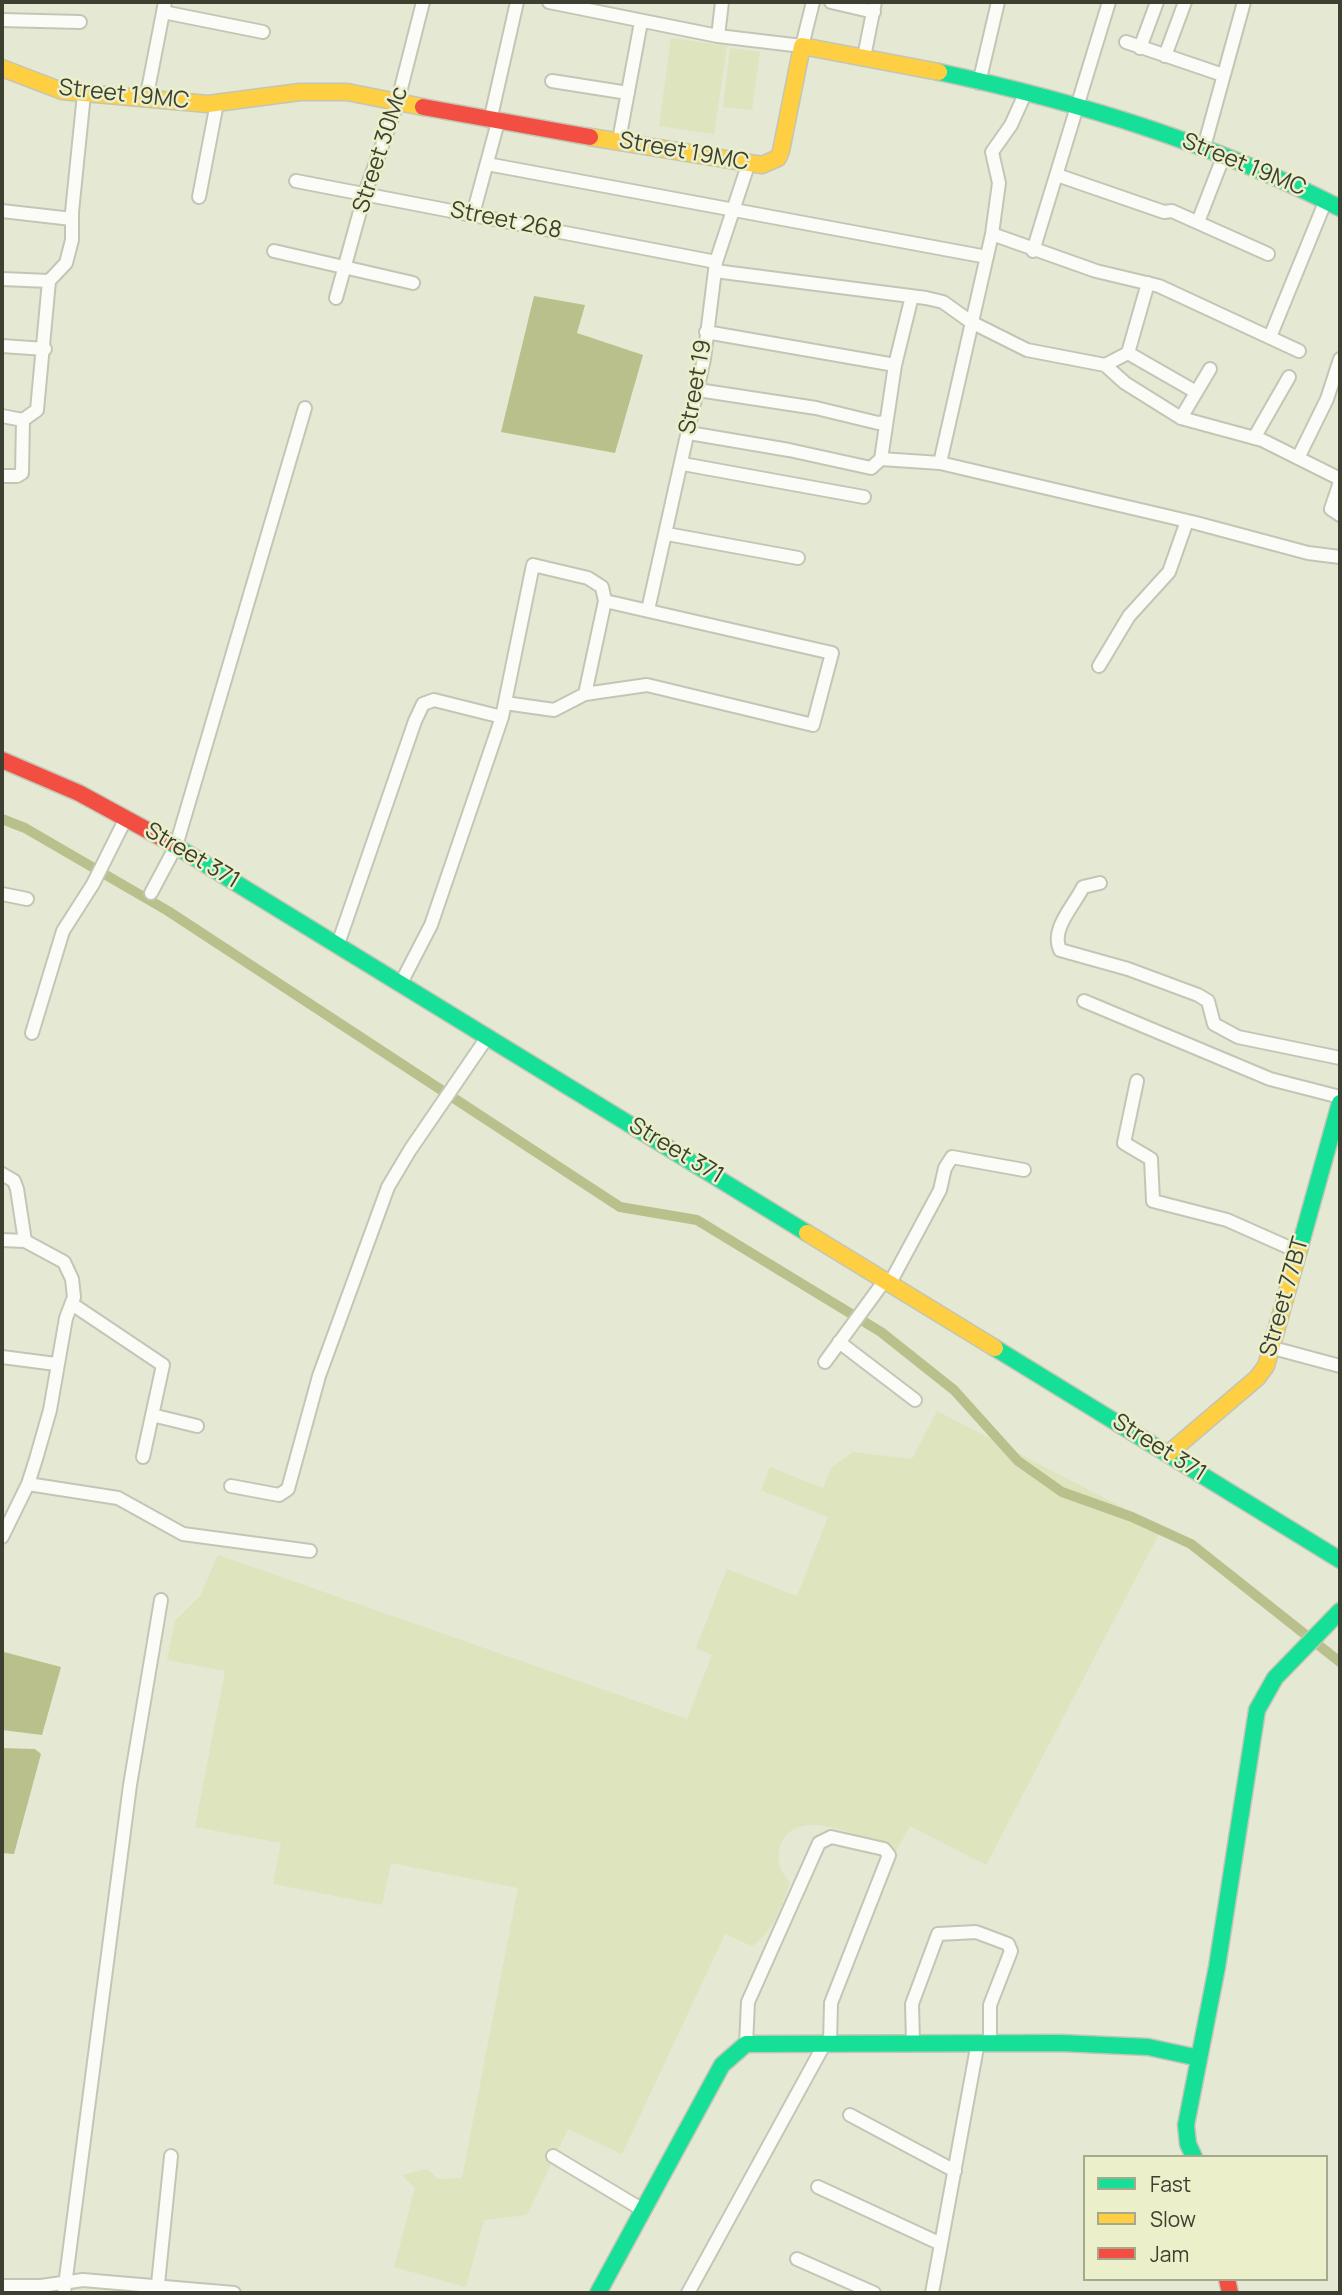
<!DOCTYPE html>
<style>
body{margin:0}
#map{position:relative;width:1342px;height:2295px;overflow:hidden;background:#e5e8d3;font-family:Manrope,sans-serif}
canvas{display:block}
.frame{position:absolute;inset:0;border:4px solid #3d3f30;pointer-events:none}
.legend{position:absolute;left:1083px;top:2155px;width:245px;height:126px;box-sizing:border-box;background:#ebf0cb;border:2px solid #a5a98d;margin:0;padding:9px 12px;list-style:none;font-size:21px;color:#3d3f30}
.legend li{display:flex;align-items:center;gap:14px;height:35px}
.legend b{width:35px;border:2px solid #a5a98d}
</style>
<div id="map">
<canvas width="1342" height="2295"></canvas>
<div class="frame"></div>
<ul class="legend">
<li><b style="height:9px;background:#16e098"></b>Fast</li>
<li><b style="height:9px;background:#ffcf43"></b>Slow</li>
<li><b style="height:9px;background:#f24e42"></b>Jam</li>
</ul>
</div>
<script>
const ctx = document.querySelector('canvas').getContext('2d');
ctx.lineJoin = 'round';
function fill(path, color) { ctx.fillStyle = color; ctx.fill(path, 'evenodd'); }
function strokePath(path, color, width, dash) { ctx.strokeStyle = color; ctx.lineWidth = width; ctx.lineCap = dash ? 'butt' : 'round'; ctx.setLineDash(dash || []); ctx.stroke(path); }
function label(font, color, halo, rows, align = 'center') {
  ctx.font = font + ' Manrope,sans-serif'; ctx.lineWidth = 5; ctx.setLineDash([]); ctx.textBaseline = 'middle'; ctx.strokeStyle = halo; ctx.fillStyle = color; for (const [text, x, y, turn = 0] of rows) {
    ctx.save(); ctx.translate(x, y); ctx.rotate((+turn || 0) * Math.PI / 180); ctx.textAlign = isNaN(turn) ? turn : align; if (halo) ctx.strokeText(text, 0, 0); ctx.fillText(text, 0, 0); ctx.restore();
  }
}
fill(new Path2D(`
 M 671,38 L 727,46 L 714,134 L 659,126 Z
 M 730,48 L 760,52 L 752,110 L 723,107 Z
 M 937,1411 L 1162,1528 L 986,1865 L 910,1826 L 896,1851 C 865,1840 795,1801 780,1847 C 776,1861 780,1872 790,1882 C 782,1906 773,1932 752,1946 L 725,1934 L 622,2154 L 568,2129 L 527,2215 L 484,2220 L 466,2287 L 394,2267 L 415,2188 L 402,2175 L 427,2169 L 438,2179 L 462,2178 L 518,1888 L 391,1863 L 382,1905 L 273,1884 L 281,1843 L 195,1827 L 225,1671 L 167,1660 L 175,1621 L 200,1596 L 218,1555 L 687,1719 L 712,1655 L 696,1648 L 727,1569 L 797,1596 L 828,1517 L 761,1490 L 770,1467 L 823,1488 L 831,1468 L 853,1452 L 912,1459 Z`), '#dee4bd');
fill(new Path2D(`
 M 534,296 L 585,305 L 577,333 L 643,355 L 615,453 L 501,432 Z
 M 4,1652 L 61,1667 L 42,1735 L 2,1730 Z
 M 2,1748 L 35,1749 L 41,1754 L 14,1854 L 2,1853 Z`), '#bac08c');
strokePath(new Path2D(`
 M 2,819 L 25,828 L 168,911 L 620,1207 L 697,1220 L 881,1332 L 954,1390 L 1018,1461 L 1062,1492 L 1132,1517 L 1191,1544 L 1340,1662`), '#bac08c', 10);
const street = new Path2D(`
 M 549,2 L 718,36 L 802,46 L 813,2
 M 831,2 L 874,12
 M 163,12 L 263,32
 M 2,20 L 80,22
 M 718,36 L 722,2
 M 1126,42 L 1223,75
 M 1140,48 L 1157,2
 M 1165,56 L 1185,2
 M 864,57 L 875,2
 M 552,81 L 628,93
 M 979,83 L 998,2
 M 146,100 L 165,2
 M 490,121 L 517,2
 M 619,140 L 641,22
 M 1204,147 L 1244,2
 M 487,164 L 987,257
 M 1057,175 L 1164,212 L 1172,211 L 1268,254
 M 296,181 L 716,262
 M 199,197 L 217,103
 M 2,211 L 72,219
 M 473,214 L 498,122
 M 1198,222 L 1224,155
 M 992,234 L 1096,271 L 1159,286 L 1299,351
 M 274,251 L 413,283
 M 1033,251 L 1109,2
 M 715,271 L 926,298 L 943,302 L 971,322 L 1027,350 L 1105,365 L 1128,353 L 1196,392
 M 2,279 L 49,281
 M 336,298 L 365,193 L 397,104 L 423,2
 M 706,332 L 895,365
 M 1270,337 L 1326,200
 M 2,346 L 45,349
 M 1128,353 L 1148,283
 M 1105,365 L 1125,383 L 1181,418 L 1262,440 L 1340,479
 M 698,390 L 816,408 L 878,423 L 885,422
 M 2,416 L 23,420 L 37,410 L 49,281 L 66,263 L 72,240 L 72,212 L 84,94
 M 1181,418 L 1210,369
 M 689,433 L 789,450 L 871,468 L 881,459 L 895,365 L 912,296
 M 1254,438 L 1289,377
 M 1298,458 L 1327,399 L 1340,359
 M 881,459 L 940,463 L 1196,523 L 1308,553 L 1340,557
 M 940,463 L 992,234 L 999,183 L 992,152 L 1011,125 L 1025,94
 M 683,464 L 864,497
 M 2,476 L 17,476 L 22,473 L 23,420
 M 1340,482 L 1331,509 L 1340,515
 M 667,534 L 798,558
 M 648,610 L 704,359 L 716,262 L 748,165
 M 1099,666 L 1129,616 L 1169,572 L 1187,521
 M 505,703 L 554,710 L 585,694 L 647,685 L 813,725 L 832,653 L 605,601
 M 1100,883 L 1083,887 C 1074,906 1050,929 1060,950 L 1128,969 L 1198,995 L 1208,1001 L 1214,1024 L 1238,1037 L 1340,1058
 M 151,893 L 176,846 L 305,408
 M 2,894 L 27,899
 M 338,944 L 415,721 L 423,704 L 434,700 L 502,717
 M 401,983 L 431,925 L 502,717 L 533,565 L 588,578 L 602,587 L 605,601 L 585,694
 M 1084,1001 L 1270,1079 L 1340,1097
 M 32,1033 L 63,931 L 93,884 L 126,818
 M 1137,1081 L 1124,1143 L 1151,1159 L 1153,1201 L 1227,1220 L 1299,1252
 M 2,1174 L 14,1181 L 17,1189 L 25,1241 L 64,1262 L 72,1279 L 74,1297 L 66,1318 L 50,1410 L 36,1459 L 28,1484 L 2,1537
 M 2,1240 L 25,1241
 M 890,1283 L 940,1190 L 945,1168 L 952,1157 L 1024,1170
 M 72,1304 L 163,1365 L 143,1457
 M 839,1342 L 915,1400
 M 1273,1348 L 1340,1366
 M 2,1357 L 56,1364
 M 825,1362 L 885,1280
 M 152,1415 L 197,1426
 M 28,1484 L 118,1498 L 183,1534 L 310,1551
 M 231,1486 L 279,1495 L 288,1489 L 319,1376 L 388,1187 L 410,1150 L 488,1036
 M 913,2043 L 912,2004 L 938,1934 L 976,1932 L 1008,1944 L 1011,1951 L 990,2005 L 990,2042
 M 746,2044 L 748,2002 L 819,1843 L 831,1837 L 884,1849 L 889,1855 L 831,2003 L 830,2043
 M 850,2115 L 955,2171
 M 553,2156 L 643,2210
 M 818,2187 L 941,2244
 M 797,2259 L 874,2293
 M 158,2284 L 171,2156
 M 2,2286 L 41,2286 L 83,2280 L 234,2293
 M 64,2293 L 130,1785 L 161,1600
 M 688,2293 L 825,2043
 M 932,2293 L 978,2042`);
const fast = new Path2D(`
 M 939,72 C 1079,102 1212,143 1340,208
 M 169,842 L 807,1233
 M 1299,1250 L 1340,1103
 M 995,1348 L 1340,1560
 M 1194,2157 L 1188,2144 L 1186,2125 L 1217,1967 L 1257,1710 L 1275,1678 L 1340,1611
 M 598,2293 L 722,2065 L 746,2044 L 1061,2043 L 1148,2047 L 1199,2058`);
const slow = new Path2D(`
 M 2,68 L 62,91 L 208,104 L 300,92 L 347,92 L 423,107
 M 590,137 L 762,165 L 778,158 L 781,151 L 802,46 L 939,72
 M 807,1233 L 995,1348
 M 1169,1453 L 1257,1378 L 1266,1366 L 1299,1250`);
const jam = new Path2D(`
 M 423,107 L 590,137
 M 2,760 L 79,793 L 169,842
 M 1227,2279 L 1230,2293`);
strokePath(street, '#c3c6b5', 16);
strokePath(fast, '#c3c6b5', 19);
strokePath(slow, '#c3c6b5', 19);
strokePath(jam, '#c3c6b5', 19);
strokePath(street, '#fbfcf8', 12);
strokePath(fast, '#16e098', 16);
strokePath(slow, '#ffcf43', 16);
strokePath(jam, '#f24e42', 16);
label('23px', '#3d3f30', '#ebf0cb', [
 ["Street 19MC",124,95,6],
 ["Street 30Mc",381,150,-72],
 ["Street 19MC",684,152,10],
 ["Street 19MC",1244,165,22],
 ["Street 268",506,221,11],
 ["Street 19",696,387,-80],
 ["Street 371",192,856,31],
 ["Street 371",676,1151,31],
 ["Street 77BT",1285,1297,-74],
 ["Street 371",1159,1448,32]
]);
</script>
